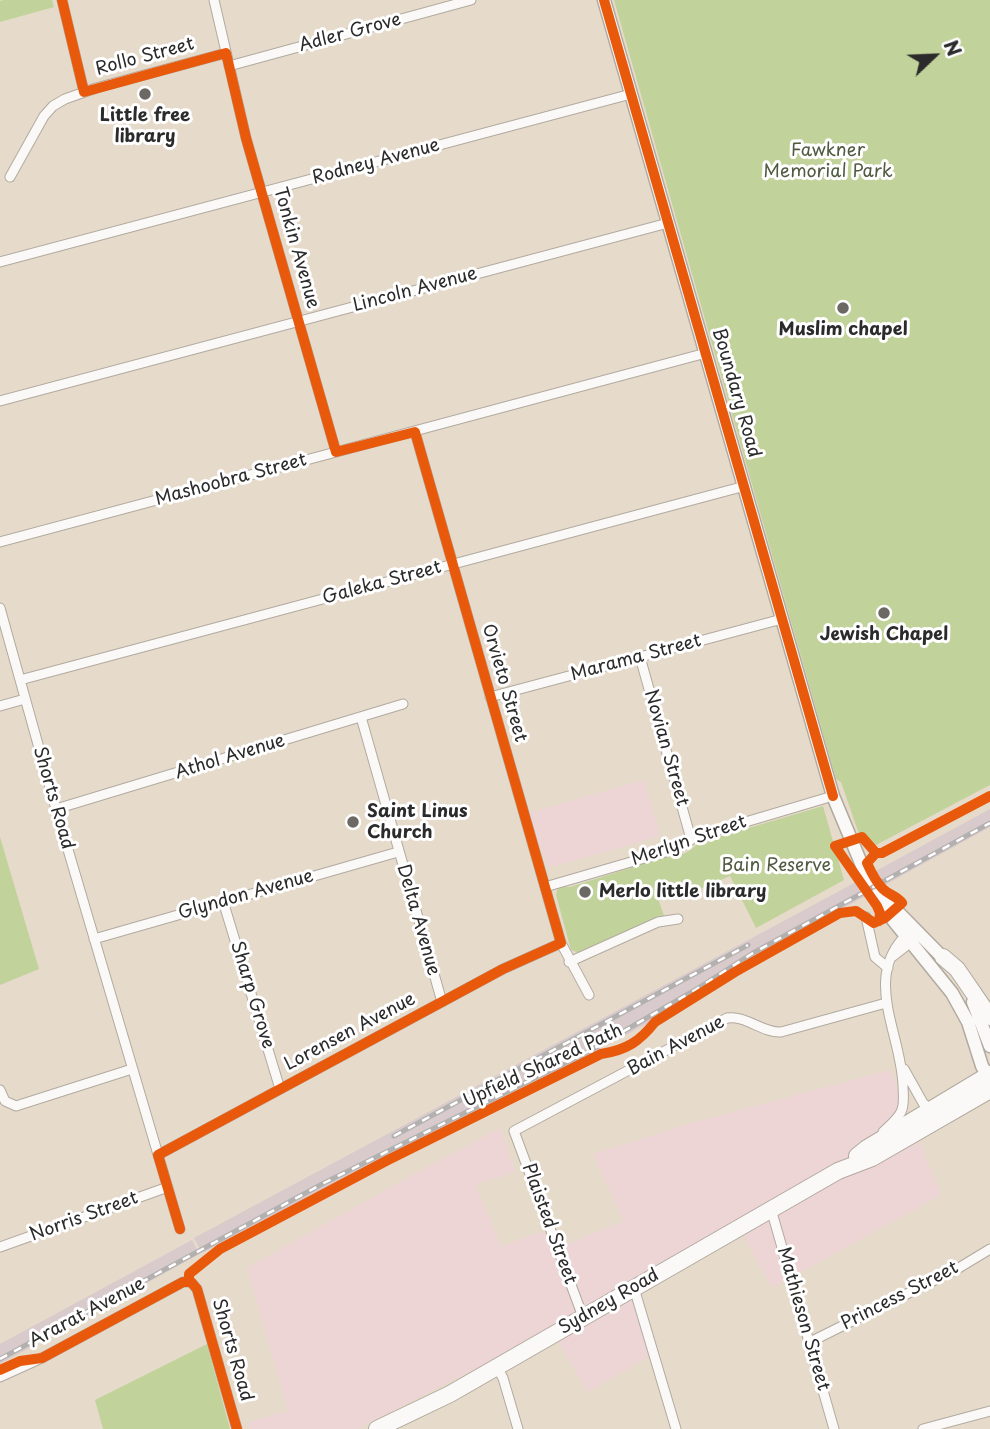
<!DOCTYPE html>
<style>
body{margin:0}
#map{position:relative;width:990px;height:1429px;overflow:hidden;background:#e6daca;font-family:"Playpen Sans",sans-serif}
canvas{display:block}
.north{position:absolute;left:899px;top:21px;width:70px;height:70px;-webkit-text-stroke:5px #fff;paint-order:stroke;rotate:67deg;font-size:19px;font-weight:700;line-height:28px;text-align:center;color:#2b2b2b}
.north::after{content:'';display:block;margin:auto;width:24px;height:32px;background:#2b2b2b;clip-path:polygon(50% 0,100% 100%,50% 72%,0 100%)}
</style>
<div id="map">
<canvas width="990" height="1429"></canvas>
<div class="north">N</div>
</div>
<script>
const ctx = document.querySelector('canvas').getContext('2d');
ctx.lineJoin = 'round';
function fill(path, color) { ctx.fillStyle = color; ctx.fill(path, 'evenodd'); }
function strokePath(path, color, width, dash) { ctx.strokeStyle = color; ctx.lineWidth = width; ctx.lineCap = dash ? 'butt' : 'round'; ctx.setLineDash(dash || []); ctx.stroke(path); }
function label(font, color, halo, rows, align = 'center') {
  ctx.font = font + ' "Playpen Sans",sans-serif'; ctx.lineWidth = 6; ctx.setLineDash([]); ctx.textBaseline = 'middle'; ctx.strokeStyle = halo; ctx.fillStyle = color; for (const [text, x, y, turn = 0] of rows) {
    ctx.save(); ctx.translate(x, y); ctx.rotate((+turn || 0) * Math.PI / 180); ctx.textAlign = isNaN(turn) ? turn : align; if (halo) ctx.strokeText(text, 0, 0); ctx.fillText(text, 0, 0); ctx.restore();
  }
}
fill(new Path2D(`
 M 644,780 L 660,836 L 548,868 L 528,813 Z
 M 890,1070 L 941,1195 L 772,1288 L 736,1222 L 629,1285 L 651,1355 L 588,1392 L 551,1330 L 357,1429 L 250,1429 L 248,1422 L 288,1411 L 247,1268 L 409,1177 L 500,1128 L 515,1172 L 475,1185 L 501,1246 L 541,1232 L 567,1244 L 624,1221 L 593,1154 L 691,1123 Z`), '#edd4d5');
fill(new Path2D(`
 M 990,809 L 990,827 L 883,886 L 874,872 Z
 M 858,881 L 867,895 L 735,968 L 646,1024 L 545,1079 L 202,1253 L 194,1238 Z
 M 192,1240 L 199,1254 L 0,1364 L 0,1344 Z`), '#d9cacc');
fill(new Path2D(`
 M 4,0 L 52,0 L 54,7 L 0,22 L 0,1 Z
 M 614,0 L 990,0 L 990,785 L 874,846 L 868,836 L 859,834 L 841,782 L 836,779 Z
 M 823,806 L 844,880 L 756,928 L 730,876 L 684,896 L 676,882 L 655,890 L 664,916 L 585,952 L 579,953 L 571,950 L 556,895 L 558,887 L 570,887 L 668,856 C 681,856 689,853 698,843 Z
 M 0,837 L 39,969 L 0,985 Z
 M 207,1344 L 230,1429 L 103,1429 L 95,1400 Z`), '#c2d29b');
const minor = new Path2D(`
 M 62,0 L 84,92
 M 214,0 L 246,138 L 336,452
 M 229,66 L 471,0
 M 10,177 L 44,116 L 53,106 L 65,99 L 96,88 L 226,53
 M 0,262 L 631,94
 M 0,401 L 668,223
 M 415,432 L 561,943 L 589,995
 M 0,542 L 706,353
 M 0,608 L 56,809 L 180,1229
 M 640,657 L 691,839
 M 20,680 L 745,486
 M 490,697 L 782,619
 M 0,706 L 25,699
 M 361,717 L 442,1002
 M 56,809 L 403,704
 M 545,887 L 679,848 L 695,837 L 833,796
 M 223,901 L 280,1089
 M 866,917 L 875,957 L 888,968
 M 94,939 L 398,852
 M 892,957 L 915,939
 M 569,962 L 658,922 L 678,919
 M 904,1069 L 923,1103 L 931,1110
 M 0,1090 L 5,1101 L 16,1106 L 132,1069
 M 883,1132 C 889,1126 897,1120 901,1112 C 905,1104 903,1094 903,1085 C 901,1032 861,976 909,932
 M 158,1155 L 503,969 L 561,943
 M 771,1209 L 834,1429
 M 0,1247 L 168,1187
 M 634,1288 L 676,1429
 M 583,1317 L 514,1131 L 727,1018 C 746,1015 762,1033 781,1032 L 886,1003
 M 810,1342 L 957,1269 L 990,1249
 M 497,1367 L 503,1378 L 518,1429
 M 0,1377 L 42,1358 L 183,1282 L 191,1282 L 197,1289 L 237,1429
 M 923,1429 L 990,1411`);
const secondary = new Path2D(`
 M 604,0 L 833,796 L 868,880
 M 862,874 L 889,915 L 952,993 L 968,1022 L 982,1066 L 990,1080
 M 885,899 L 948,963
 M 973,1002 L 990,1046`);
const trunk = new Path2D(`
 M 943,957 L 957,969 L 990,1017
 M 857,1156 L 867,1148 L 990,1074
 M 377,1429 L 450,1394 L 838,1171 L 872,1158 L 990,1090`);
strokePath(minor, '#b1aaa0', 11);
strokePath(secondary, '#b1aaa0', 15);
strokePath(trunk, '#b1aaa0', 18);
strokePath(minor, '#fbf9f7', 9);
strokePath(secondary, '#fbf9f7', 12);
strokePath(trunk, '#fbf9f7', 16);
const rail = new Path2D(`
 M 394,1136 L 748,945
 M 0,1359 L 324,1183 L 593,1049 L 695,990 L 753,953 L 990,823`);
strokePath(rail, '#b3b1af', 5);
strokePath(rail, '#fff', 2.5, [8]);
strokePath(new Path2D(`
 M 62,0 L 84,92 L 226,53 L 246,138 L 336,452 L 415,432 L 561,943 L 503,969 L 158,1155 L 180,1229
 M 604,0 L 833,796
 M 876,853 L 862,837 L 835,846 L 877,906 L 880,913 L 879,921
 M 876,853 L 882,853 L 990,796
 M 189,1281 L 189,1274 L 220,1249 L 386,1161 L 601,1054 C 627,1050 640,1041 655,1022 L 735,972 L 840,913 L 856,911 L 874,923 L 885,918 L 902,903 C 897,896 889,895 883,889 C 876,882 871,872 867,863 L 876,853
 M 0,1370 L 20,1361 L 42,1358 L 183,1282 L 191,1282 L 197,1289 L 237,1429`), '#e8590c', 10);
for (const [x, y, r, color] of [
 [145,94,7,"#6c6863"],
 [843,308,7,"#6c6863"],
 [884,613,7,"#6c6863"],
 [353,822,7,"#6c6863"],
 [585,892,7,"#6c6863"]
]) { const dot = new Path2D(); dot.arc(x, y, r, 0, 2 * Math.PI); ctx.fillStyle = color; ctx.fill(dot); strokePath(dot, '#fff', 2.5); }
label('18px', '#2b2b2b', '#fff', [
 ["Adler Grove",350,33,-15],
 ["Rollo Street",145,57,-15],
 ["Rodney Avenue",376,162,-15],
 ["Tonkin Avenue",296,248,74],
 ["Lincoln Avenue",415,290,-15],
 ["Boundary Road",736,393,74],
 ["Mashoobra Street",231,480,-15],
 ["Galeka Street",382,583,-15],
 ["Marama Street",636,658,-15],
 ["Orvieto Street",504,683,74],
 ["Novian Street",666,748,74],
 ["Athol Avenue",230,757,-17],
 ["Shorts Road",53,798,74],
 ["Merlyn Street",689,841,-19],
 ["Glyndon Avenue",246,895,-16],
 ["Delta Avenue",418,920,74],
 ["Sharp Grove",252,995,73],
 ["Lorensen Avenue",350,1032,-28],
 ["Bain Avenue",676,1046,-28],
 ["Upfield Shared Path",543,1066,-25],
 ["Norris Street",84,1217,-20],
 ["Plaisted Street",549,1224,70],
 ["Princess Street",900,1296,-27],
 ["Sydney Road",609,1302,-30],
 ["Ararat Avenue",87,1313,-28],
 ["Mathieson Street",803,1319,74],
 ["Shorts Road",232,1350,74]
]);
label('bold 18px', '#2b2b2b', '#fff', [
 ["Little free",145,116],
 ["library",145,137],
 ["Muslim chapel",843,330],
 ["Jewish Chapel",884,635],
 ["Saint Linus",367,812,"left"],
 ["Church",367,833,"left"],
 ["Merlo little library",599,892,"left"]
]);
label('18px', '#505b41', '#fff', [
 ["Fawkner",828,151],
 ["Memorial Park",828,172],
 ["Bain Reserve",776,866]
]);
</script>
